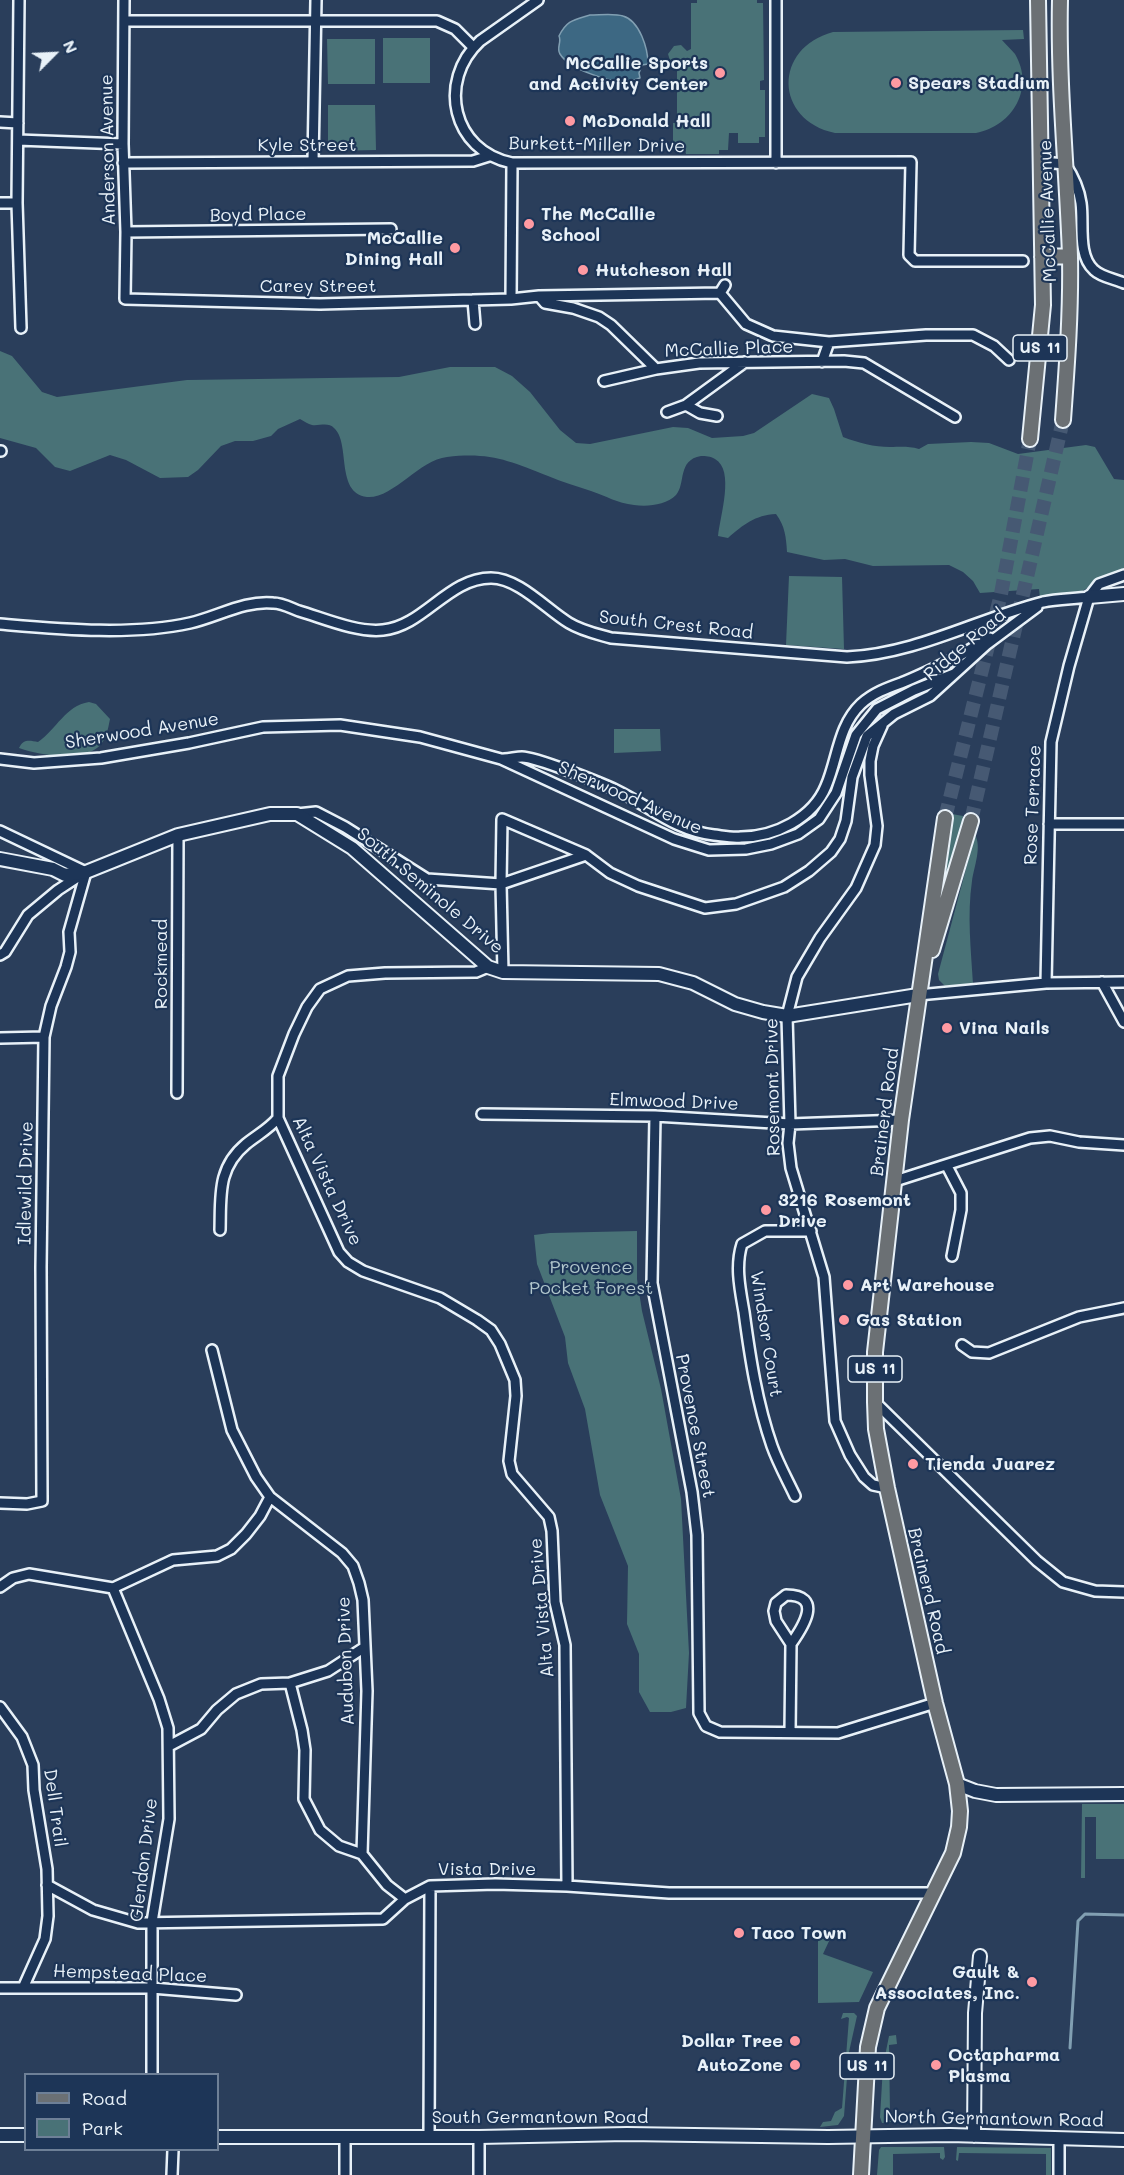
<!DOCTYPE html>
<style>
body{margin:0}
#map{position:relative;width:1124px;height:2175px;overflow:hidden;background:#2a3e5b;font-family:Mali,sans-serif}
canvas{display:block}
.legend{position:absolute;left:24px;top:2073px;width:195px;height:78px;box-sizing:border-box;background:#1d3557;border:2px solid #6e8097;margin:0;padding:8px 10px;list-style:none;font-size:18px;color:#e8f1f8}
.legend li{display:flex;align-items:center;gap:12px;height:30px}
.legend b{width:30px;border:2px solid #6e8097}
.north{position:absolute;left:24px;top:24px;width:60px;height:60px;-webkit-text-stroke:4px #1d3557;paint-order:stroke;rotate:66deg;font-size:16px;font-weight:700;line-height:24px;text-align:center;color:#e8f1f8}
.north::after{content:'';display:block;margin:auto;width:21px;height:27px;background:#e8f1f8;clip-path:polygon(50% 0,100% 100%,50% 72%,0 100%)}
</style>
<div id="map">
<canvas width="1124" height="2175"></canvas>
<ul class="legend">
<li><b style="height:8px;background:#6b7074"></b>Road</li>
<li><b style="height:16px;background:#497277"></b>Park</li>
</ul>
<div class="north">N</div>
</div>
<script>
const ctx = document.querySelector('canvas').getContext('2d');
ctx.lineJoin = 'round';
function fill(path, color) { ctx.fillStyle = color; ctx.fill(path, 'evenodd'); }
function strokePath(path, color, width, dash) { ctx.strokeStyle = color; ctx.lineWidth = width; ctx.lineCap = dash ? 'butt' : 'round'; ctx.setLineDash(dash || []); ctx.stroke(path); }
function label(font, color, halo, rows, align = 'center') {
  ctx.font = font + ' Mali,sans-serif'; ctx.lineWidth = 4.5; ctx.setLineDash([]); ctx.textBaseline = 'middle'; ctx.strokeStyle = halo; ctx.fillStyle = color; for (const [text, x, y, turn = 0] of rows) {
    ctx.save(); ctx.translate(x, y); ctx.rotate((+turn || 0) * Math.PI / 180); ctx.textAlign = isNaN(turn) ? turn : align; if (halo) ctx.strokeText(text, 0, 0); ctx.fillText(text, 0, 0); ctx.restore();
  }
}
fill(new Path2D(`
 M 697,0 L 757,0 L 757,3 L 763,3 L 764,80 L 760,81 L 760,90 L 765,90 L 765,137 L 759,137 L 759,143 L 738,143 L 738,133 L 729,133 L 728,150 L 719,150 L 719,154 L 686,154 L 684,143 L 673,142 L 673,123 L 686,122 L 686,117 L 677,117 L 677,67 L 671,64 L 668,54 L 674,46 L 681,45 L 687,51 L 691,49 L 691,3 L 697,3 Z
 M 1023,30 L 1024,39 L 1002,40 C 1006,45 1011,49 1015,54 C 1035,88 1013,126 976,133 L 835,133 C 774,120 773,48 833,32 Z
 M 383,38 L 430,38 L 430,83 L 383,83 Z
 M 327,39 L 375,39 L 375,84 L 328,84 Z
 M 328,105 L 375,105 L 376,150 L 328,151 Z
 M 0,351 L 12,356 L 42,392 L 57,397 L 187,380 L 399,377 L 450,367 L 495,367 L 512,376 L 530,392 L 560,430 L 576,443 L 590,444 L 673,427 L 688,428 L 712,438 L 743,436 L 754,433 L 812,394 L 829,398 L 834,409 L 843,437 C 859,443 874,447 890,447 C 901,447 908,446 919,449 L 928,444 L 971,442 L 989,443 L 1018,454 L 1086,445 L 1095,447 L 1114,479 L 1124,480 L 1124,568 L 1099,580 L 1081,592 L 1040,598 L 1039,589 L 980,593 L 973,581 L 963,572 L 949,565 L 873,566 L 845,559 L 824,560 L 787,552 C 786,537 785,526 776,514 C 755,515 743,525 728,538 L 718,536 C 720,516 735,470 715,459 C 710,456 706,456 701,456 C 677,460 686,484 676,495 C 666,505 648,507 634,505 C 617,503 606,496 591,491 C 577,486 562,482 548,476 C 509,461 491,452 447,457 C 419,460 393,499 367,497 C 335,493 351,443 334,428 C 329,422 319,426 312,425 C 308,424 304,421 300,419 L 278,429 L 271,436 L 253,441 L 235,441 L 221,446 L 198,470 L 188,477 L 160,478 L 126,460 L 110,455 L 70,471 L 55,467 L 36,448 L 0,438 Z
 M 789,576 L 842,577 L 844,649 L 786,645 Z
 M 89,702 L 96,704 L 110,719 C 108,729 106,742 97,748 C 79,762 38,755 19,748 C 23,739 29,740 38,742 C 57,729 65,706 89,702 Z
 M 614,729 L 660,729 L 661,751 L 614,753 Z
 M 952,814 L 963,816 C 961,839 954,862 944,883 C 939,865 948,832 952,814 Z
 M 975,835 C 982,847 974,867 972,881 C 967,915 971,950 973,984 L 945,986 L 939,980 L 938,974 Z
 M 637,1231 L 637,1279 L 642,1311 L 661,1389 L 681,1499 L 689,1653 L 686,1708 L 671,1712 L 650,1712 L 639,1692 L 639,1654 L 627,1624 L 628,1566 L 600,1495 L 585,1409 L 568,1363 L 565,1337 L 537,1264 L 534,1235 L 550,1233 Z
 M 1082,1804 L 1124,1804 L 1124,1859 L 1096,1859 L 1096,1817 L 1085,1817 L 1085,1878 L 1081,1878 Z
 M 818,1938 L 830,1939 L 823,1954 L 873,1972 L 859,2002 L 818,2003 Z
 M 843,2013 L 854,2013 L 857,2016 L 849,2052 L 844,2116 L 838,2125 L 820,2127 L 823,2122 L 831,2121 L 835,2112 L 842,2108 L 849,2018 L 847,2017 L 841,2019 Z
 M 896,2035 L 897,2044 L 889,2045 L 890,2113 L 898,2115 L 899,2121 L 882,2123 L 880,2117 L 883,2066 L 889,2036 Z
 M 881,2147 L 944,2147 L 945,2157 L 943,2160 L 940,2158 L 940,2153 L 893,2154 L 893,2175 L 877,2175 L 879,2150 Z
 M 957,2147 L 1051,2148 L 1051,2175 L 1046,2175 L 1046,2154 L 959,2153 L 958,2161 L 956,2160 Z`), '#497277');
const water = new Path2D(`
 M 590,15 C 600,15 614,13 623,16 C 640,21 648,49 648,64 L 642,65 L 639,73 L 640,78 C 636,79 630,82 626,82 C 609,82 569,69 560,54 C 556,48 562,42 559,36 C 567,20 574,20 590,15 Z`);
fill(water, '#3d6883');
strokePath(water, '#819fb2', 1.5);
strokePath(new Path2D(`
 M 1070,2048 L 1078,1921 L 1085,1914 L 1124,1915`), '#819fb2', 3);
strokePath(new Path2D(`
 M 945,818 L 1001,594 L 1030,439
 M 971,821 L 1063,420`), '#465973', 14, [14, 7]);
const street = new Path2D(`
 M 19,0 L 17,203 L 21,328
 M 124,0 L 123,144 L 126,232 L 125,299 L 320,304 L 511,299 L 539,296 L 720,293 L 725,285
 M 538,0 L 480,41 C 437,81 452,151 512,163 L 911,162 L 909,255 L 915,261 L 1023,261
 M 776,0 L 776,163
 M 125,21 L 437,21 L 455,29 L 473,47
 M 0,122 L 18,123
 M 18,140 L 123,144
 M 313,161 L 316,0
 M 1042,162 L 1065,164 C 1073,176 1079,188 1081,203 C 1084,223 1077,255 1094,270 C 1101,277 1115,279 1124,283
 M 123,163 L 473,161 L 489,156
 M 0,203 L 17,203
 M 126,232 L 391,229
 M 720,293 L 746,324 L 773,336 L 829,342 L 926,335 L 973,335 L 994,346 L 1009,360
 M 539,296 L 545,303 L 573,308 L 599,317 L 611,325 L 656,369
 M 511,299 L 512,163
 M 473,300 L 475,324
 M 822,362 L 829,342
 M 604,381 L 656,369 L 699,363 L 844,361 L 864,363 L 955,417
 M 686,405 L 745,362
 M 667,412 L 686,405 L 700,413 L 717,416
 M 0,451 L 1,451
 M 0,624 C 59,629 131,636 190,623 C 217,617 245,600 273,603 C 282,603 291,608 299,611 C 323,618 357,633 383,630 C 424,626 448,578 491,578 C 519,578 547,610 569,623 C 582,631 597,634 611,638 L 847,657 C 916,654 977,619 1043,602 C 1057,599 1074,599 1089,597
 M 882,726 L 873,746 L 870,761 L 870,775 L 877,826 L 875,845 L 856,888 L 820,938 L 797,977 L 787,1016 L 790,1124 L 788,1143 L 791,1168 L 824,1277 L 835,1421 L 850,1455 L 864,1477 L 873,1485 L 887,1488
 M 0,759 L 34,763 L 101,758 L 189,743 L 263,727 L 340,725 L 420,737 L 501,759 L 674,839 L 709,850 L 746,849 L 771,844 L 798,834 L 819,819 L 836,793 L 856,735 L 877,709 L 914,690 L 954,674
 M 504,759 C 510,759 516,757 522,757 C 536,757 601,783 616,790 C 649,806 676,831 714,835 C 723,836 732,838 741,837 C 775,837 813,818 826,786 C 838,758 838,726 861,704 C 873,693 887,688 901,683 C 919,676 937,667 955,658 C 967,652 978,644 990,638
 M 297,814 L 316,812 L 345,827 L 427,879 L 501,884 L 586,855 L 610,873 L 638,886 L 705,908 L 736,904 L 784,887 L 809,871 L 831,852 L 840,839 L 846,821 L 852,777 L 867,736 L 894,714 L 930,696 L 986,645 L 1037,607
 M 1049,824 L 1124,824
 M 0,831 L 86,872
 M 0,955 L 5,952 L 28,915 L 58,890 L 84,873
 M 488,967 L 476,972 L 385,973 L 348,976 L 320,989 L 307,1007 L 294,1034 L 278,1076 L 278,1118 L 339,1252 L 348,1262 L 363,1271 L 440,1298 L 477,1320 L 491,1330 L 500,1344 L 515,1380 L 516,1396 L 509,1461 L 512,1474 L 549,1517 L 552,1531 L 555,1602 L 565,1645 L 567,1886
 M 503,972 L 501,884 L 502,819 L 586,855
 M 1102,982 L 1124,1022
 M 1046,983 L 1051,742 L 1069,666 L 1089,597 L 1099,584 L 1124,575
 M 918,995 L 1046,983 L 1124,982
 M 0,1038 L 44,1037
 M 177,1093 L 178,835
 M 482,1114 L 655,1116 L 790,1124 L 901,1120
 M 655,1116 L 652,1283 L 692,1492 L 697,1535 L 699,1713 L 706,1726 L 720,1732 L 838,1733 L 935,1703
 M 947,1166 L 961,1193 L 961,1210 L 952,1256
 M 895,1181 L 1030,1138 L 1050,1136 L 1079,1142 L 1124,1145
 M 220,1230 C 221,1196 217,1168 246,1144 C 257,1135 269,1129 278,1118
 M 962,1345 L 972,1352 L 989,1353 L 1079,1317 L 1124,1308
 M 212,1350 L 232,1430 L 256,1477 L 270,1497 L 342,1553 L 353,1566 L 359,1583 L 363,1600 L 367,1691 L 362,1854 L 387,1885 L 405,1899
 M 875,1402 L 1037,1561 L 1063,1582 L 1095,1591 L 1124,1592
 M 795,1496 C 787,1479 778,1463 772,1446 C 757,1403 750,1357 744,1312 C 740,1289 735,1266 742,1244 L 765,1231 L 811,1231
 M 0,1503 L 27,1504 L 42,1501 L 41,1267 L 44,1037 L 51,1006 L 66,967 L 70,952 L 69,932 L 86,872
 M 0,1587 L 13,1578 L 29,1574 L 113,1588 L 173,1560 L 217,1556 L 231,1549 L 246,1534 L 260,1516 L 270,1497
 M 113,1588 L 159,1699 L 168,1728 L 169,1819 L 152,1922 L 152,2074
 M 290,1683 L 302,1730 L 305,1750 L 304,1799 L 320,1830 L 339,1846 L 362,1854
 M 0,1707 L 22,1737 L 33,1765 L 34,1790 L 47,1869 L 48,1916 L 45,1939 L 23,1988
 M 790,1732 L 791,1644 L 776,1621 L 774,1611 L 776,1603 L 786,1595 C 824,1595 803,1627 791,1644
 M 169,1746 L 201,1729 L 217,1710 L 236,1694 L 261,1684 L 290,1683 L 328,1671 L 365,1647
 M 47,1885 L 93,1910 L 138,1923 L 383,1919 L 405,1899 L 430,1886 L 495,1884 L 567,1886 L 669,1893 L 932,1893
 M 0,1988 L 152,1988 L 236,1995
 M 429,2136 L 430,1886
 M 479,2137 L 479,2175
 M 1059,2139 L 1059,2175
 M 172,2175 L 173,2150
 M 345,2175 L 345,2137`);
const secondary = new Path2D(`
 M 1089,597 L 1124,594
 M 0,859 L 53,869 L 65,875 L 86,872 L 178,835 L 270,814 L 297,814 L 352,848 L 488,967 L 503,972 L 659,974 L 693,983 L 735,1004 L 763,1012 L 787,1016 L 918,995
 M 957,1784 L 975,1791 L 996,1795 L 1124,1794
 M 0,2135 L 26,2135
 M 974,2136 L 975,2013 L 980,1956
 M 218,2137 L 479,2137 L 627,2134 L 828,2137 L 950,2135 L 1124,2140`);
const primary = new Path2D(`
 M 1060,0 C 1058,85 1067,170 1070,256 C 1071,311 1067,365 1063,420
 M 1042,257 L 1070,256
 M 1030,439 L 1043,305 L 1038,0
 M 932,950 L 971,821
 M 861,2175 L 868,2047 L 877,2008 L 953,1853 L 959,1827 L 960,1811 L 957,1784 L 935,1703 L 887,1488 L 876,1429 L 875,1402 L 875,1352 L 901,1120 L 945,818`);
strokePath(street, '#e8f1f8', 14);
strokePath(secondary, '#e8f1f8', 16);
strokePath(primary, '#e8f1f8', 18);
strokePath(street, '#1d3557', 9);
strokePath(secondary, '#1d3557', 12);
strokePath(primary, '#6b7074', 14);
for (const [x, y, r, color] of [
 [720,73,6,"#ff9aa2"],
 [896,83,6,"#ff9aa2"],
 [570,121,6,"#ff9aa2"],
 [529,224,6,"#ff9aa2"],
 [455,248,6,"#ff9aa2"],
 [583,270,6,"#ff9aa2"],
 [947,1028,6,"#ff9aa2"],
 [766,1210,6,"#ff9aa2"],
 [848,1285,6,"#ff9aa2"],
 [844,1320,6,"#ff9aa2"],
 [913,1464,6,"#ff9aa2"],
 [739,1933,6,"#ff9aa2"],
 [1032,1982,6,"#ff9aa2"],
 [795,2041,6,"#ff9aa2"],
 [795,2065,6,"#ff9aa2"],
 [936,2065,6,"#ff9aa2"]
]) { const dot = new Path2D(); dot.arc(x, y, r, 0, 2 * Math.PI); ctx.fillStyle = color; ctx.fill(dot); strokePath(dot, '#1d3557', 2); }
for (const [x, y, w] of [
 [1040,348,54],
 [875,1369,54],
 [867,2066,54]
]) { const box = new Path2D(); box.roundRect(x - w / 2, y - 13, w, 26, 4.5); ctx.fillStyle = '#1d3557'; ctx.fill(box); strokePath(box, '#e8f1f8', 1.5); }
label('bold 16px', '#e8f1f8', null, [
 ["US 11",1040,348],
 ["US 11",875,1369],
 ["US 11",867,2066]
]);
label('bold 18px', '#e8f1f8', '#1d3557', [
 ["McCallie Sports",708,63,"right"],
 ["and Activity Center",708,84,"right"],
 ["Spears Stadium",908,83],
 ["McDonald Hall",582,121],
 ["The McCallie",541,214],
 ["School",541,235],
 ["McCallie",443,238,"right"],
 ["Dining Hall",443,259,"right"],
 ["Hutcheson Hall",595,270],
 ["Vina Nails",959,1028],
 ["3216 Rosemont",778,1200],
 ["Drive",778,1221],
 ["Art Warehouse",860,1285],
 ["Gas Station",856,1320],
 ["Tienda Juarez",925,1464],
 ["Taco Town",751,1933],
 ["Gault &",1020,1972,"right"],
 ["Associates, Inc.",1020,1993,"right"],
 ["Dollar Tree",783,2041,"right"],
 ["Octapharma",948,2055],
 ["Plasma",948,2076],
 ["AutoZone",783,2065,"right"]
], 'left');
label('18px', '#e8f1f8', '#1d3557', [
 ["Kyle Street",307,145],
 ["Burkett-Miller Drive",597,145,1],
 ["Anderson Avenue",108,150,-91],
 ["McCallie Avenue",1048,211,-92],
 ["Boyd Place",258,215,-1],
 ["Carey Street",318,286],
 ["McCallie Place",729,349,-2],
 ["South Crest Road",676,625,6],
 ["Ridge Road",965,645,-40],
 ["Sherwood Avenue",142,731,-9],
 ["Sherwood Avenue",630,798,24],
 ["Rose Terrace",1033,805,-88],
 ["South Seminole Drive",430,891,40],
 ["Rockmead",161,964,-90],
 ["Rosemont Drive",773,1087,-91],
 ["Elmwood Drive",674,1102,2],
 ["Brainerd Road",885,1112,-83],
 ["Alta Vista Drive",327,1181,65],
 ["Idlewild Drive",26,1183,-89],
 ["Windsor Court",766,1334,81],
 ["Provence Street",695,1426,79],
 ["Brainerd Road",928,1591,77],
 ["Alta Vista Drive",542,1608,-95],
 ["Audubon Drive",346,1661,-92],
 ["Dell Trail",55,1808,82],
 ["Glendon Drive",144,1860,-83],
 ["Vista Drive",487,1869],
 ["Hempstead Place",130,1974,2],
 ["South Germantown Road",540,2117],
 ["North Germantown Road",994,2119,1]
]);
label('18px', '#b0c5cb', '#1d3557', [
 ["Provence",591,1267],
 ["Pocket Forest",591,1288]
]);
</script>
